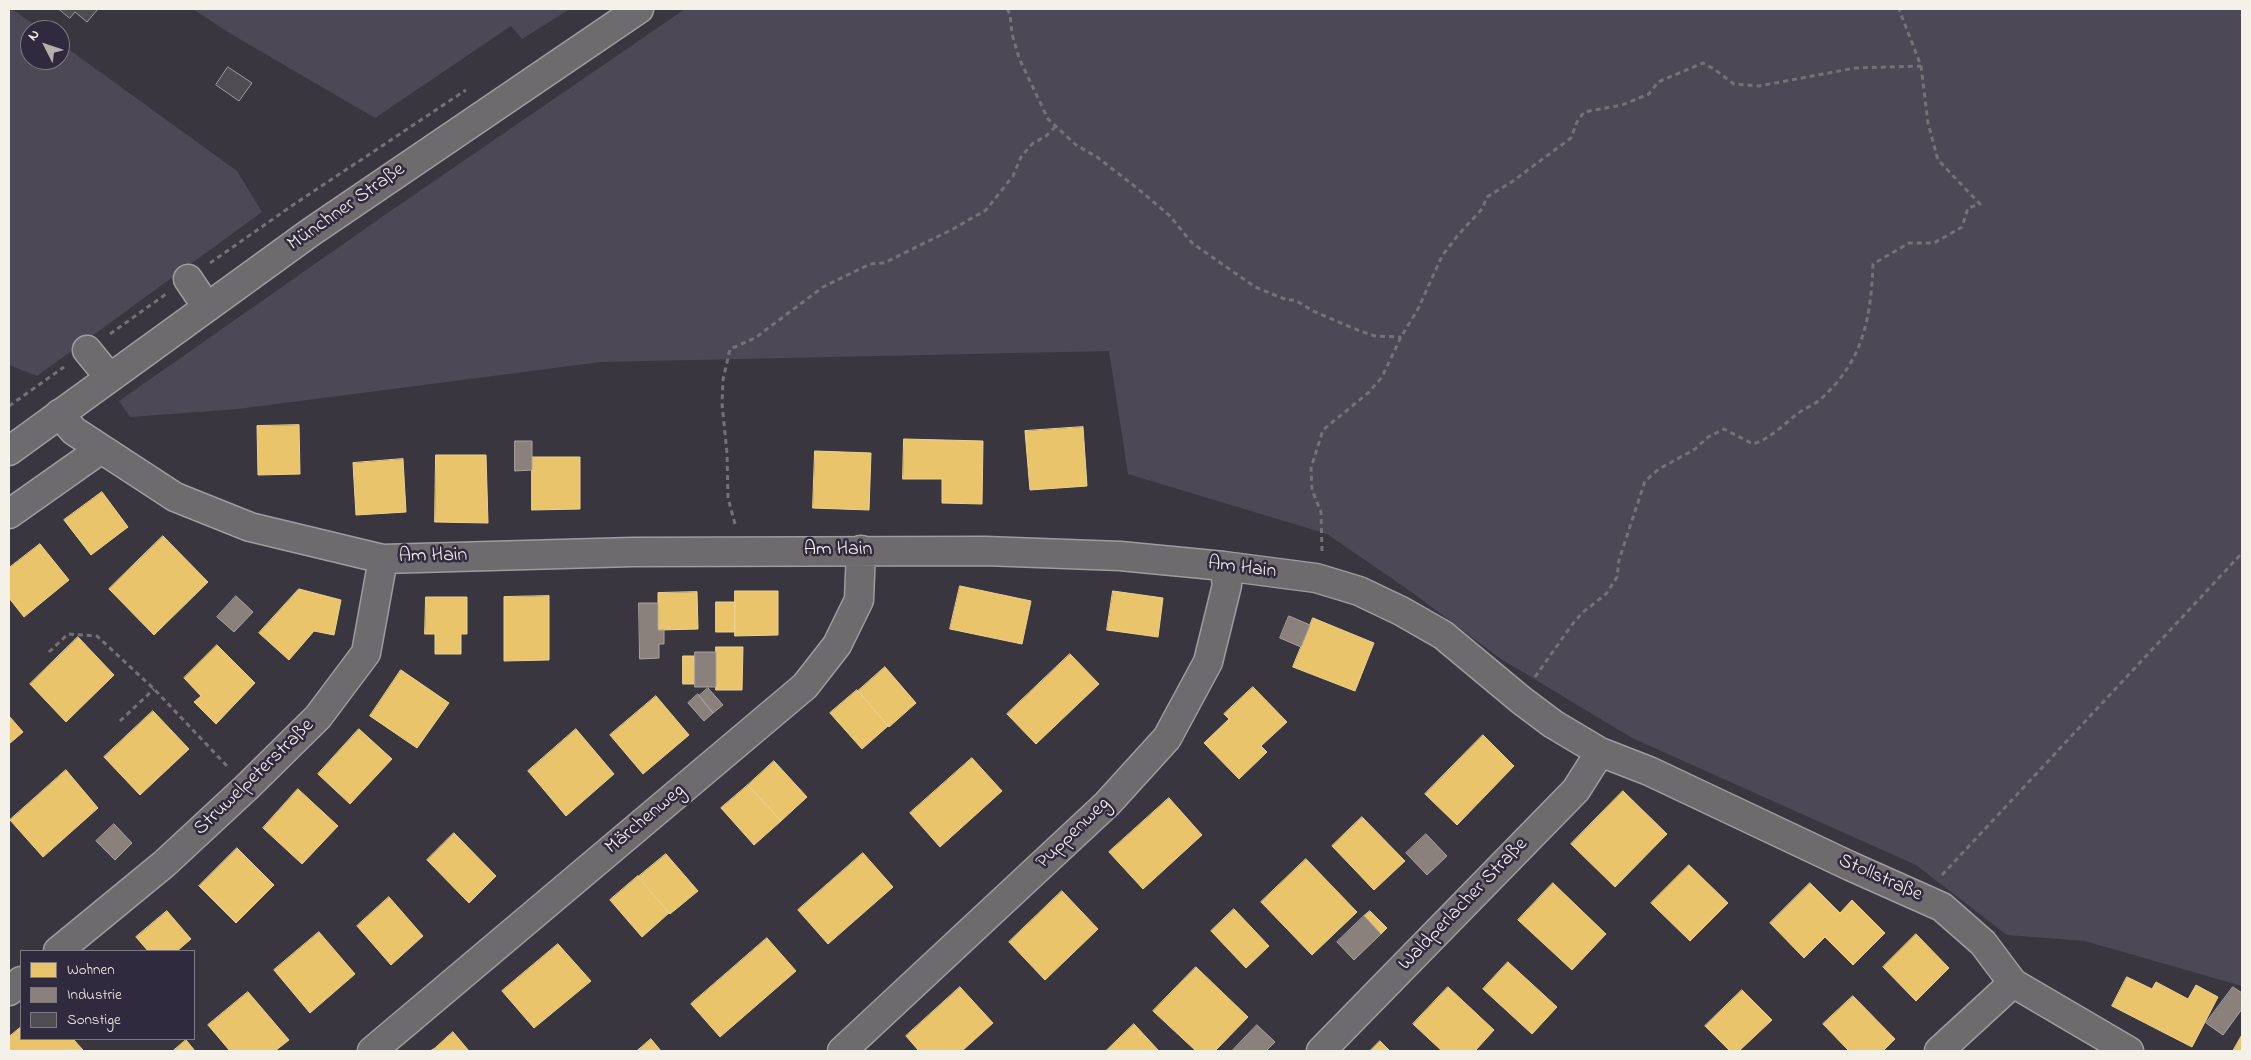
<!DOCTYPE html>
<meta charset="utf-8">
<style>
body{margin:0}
#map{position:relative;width:2251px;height:1060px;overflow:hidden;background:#393640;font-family:"Indie Flower",sans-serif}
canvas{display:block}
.frame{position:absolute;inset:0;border:10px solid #f4f1e8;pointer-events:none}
.legend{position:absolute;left:20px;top:950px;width:175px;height:90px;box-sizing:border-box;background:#2f2a3d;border:1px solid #7e7a81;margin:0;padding:6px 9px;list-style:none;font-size:15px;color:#f4f1e8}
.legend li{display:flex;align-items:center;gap:10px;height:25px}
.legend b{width:25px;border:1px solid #7e7a81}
.north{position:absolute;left:20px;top:20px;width:50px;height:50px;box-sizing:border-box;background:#2f2a3d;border:1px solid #7e7a81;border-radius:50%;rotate:311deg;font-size:14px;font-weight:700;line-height:20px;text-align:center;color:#f4f1e8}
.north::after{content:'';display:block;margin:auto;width:18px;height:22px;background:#b3b0ad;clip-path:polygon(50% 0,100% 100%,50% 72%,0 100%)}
</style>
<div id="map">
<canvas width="2251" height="1060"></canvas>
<div class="frame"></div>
<ul class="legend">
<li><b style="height:14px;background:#e9c46a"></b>Wohnen</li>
<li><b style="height:14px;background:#8a817c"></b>Industrie</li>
<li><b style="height:14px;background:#4f4d53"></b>Sonstige</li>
</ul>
<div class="north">N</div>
</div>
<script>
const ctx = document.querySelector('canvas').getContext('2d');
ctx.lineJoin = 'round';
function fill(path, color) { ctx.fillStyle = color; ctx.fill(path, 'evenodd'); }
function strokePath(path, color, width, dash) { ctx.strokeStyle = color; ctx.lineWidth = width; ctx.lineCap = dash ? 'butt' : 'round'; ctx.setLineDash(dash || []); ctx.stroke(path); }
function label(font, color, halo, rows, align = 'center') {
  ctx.font = font + ' "Indie Flower",sans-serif'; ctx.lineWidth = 5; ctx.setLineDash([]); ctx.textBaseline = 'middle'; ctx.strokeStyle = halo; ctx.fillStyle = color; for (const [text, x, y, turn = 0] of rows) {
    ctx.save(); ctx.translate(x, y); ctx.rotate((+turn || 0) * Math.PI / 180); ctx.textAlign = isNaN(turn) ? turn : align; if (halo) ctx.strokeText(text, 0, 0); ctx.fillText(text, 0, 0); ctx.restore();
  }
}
fill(new Path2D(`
 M 9,9 L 12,9 L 42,30 L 30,30 L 30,60 L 60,60 L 60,43 L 237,171 L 262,212 L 37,376 L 9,365 Z
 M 193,9 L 570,9 L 522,39 L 511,26 L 375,118 L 231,34 Z
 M 685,9 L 2242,9 L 2242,986 L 2085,941 L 2007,935 L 1916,865 L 1632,738 L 1501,659 L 1413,593 L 1327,534 L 1128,474 L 1109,351 L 601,362 L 238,409 L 130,417 L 119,401 L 389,212 Z`), '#4d4856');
const homes = new Path2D(`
 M 299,425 L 300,474 L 258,475 L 257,426 Z
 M 1083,427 L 1087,486 L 1030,490 L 1025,431 Z
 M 904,439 L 983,441 L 982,504 L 942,503 L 942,479 L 903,479 Z
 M 815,451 L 871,453 L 869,510 L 813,508 Z
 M 436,455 L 486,455 L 488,523 L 435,522 Z
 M 532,457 L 580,457 L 580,509 L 532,510 Z
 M 403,459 L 406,512 L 356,515 L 353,463 Z
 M 102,492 L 128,527 L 91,555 L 64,520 Z
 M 163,536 L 208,582 L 154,635 L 109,589 Z
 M 40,544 L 69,580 L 24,617 L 9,598 L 9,568 Z
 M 960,586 L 1031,601 L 1022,644 L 950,629 Z
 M 299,589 L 341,600 L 334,635 L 314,631 L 289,660 L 259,633 Z
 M 735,591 L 778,591 L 778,635 L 735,636 Z
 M 1113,591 L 1163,598 L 1158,637 L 1107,630 Z
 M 697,592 L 698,629 L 658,630 L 658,593 Z
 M 549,596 L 549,660 L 504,661 L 504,597 Z
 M 426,597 L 467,597 L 467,634 L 461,634 L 461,654 L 435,654 L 435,634 L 425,634 Z
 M 716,602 L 735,602 L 735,632 L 716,632 Z
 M 1313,618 L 1374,643 L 1355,691 L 1293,667 Z
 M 78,637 L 114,675 L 66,722 L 30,684 Z
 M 217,645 L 255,683 L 216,724 L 194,702 L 201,696 L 184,678 Z
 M 716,647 L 743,647 L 742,690 L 716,690 Z
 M 1070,654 L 1099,684 L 1036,744 L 1007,714 Z
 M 683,656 L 694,656 L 695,684 L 683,684 Z
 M 885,667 L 916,703 L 889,727 L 858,691 Z
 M 401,670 L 449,703 L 417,748 L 370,716 Z
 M 1253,687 L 1287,722 L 1261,746 L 1267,752 L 1239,779 L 1204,743 L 1229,719 L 1224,714 Z
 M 857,690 L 888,726 L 862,749 L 830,713 Z
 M 656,696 L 689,735 L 643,774 L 610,735 Z
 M 153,711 L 189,749 L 140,795 L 104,757 Z
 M 9,716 L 23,732 L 9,744 Z
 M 359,729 L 392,759 L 350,804 L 318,774 Z
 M 576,729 L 614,774 L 566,816 L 528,771 Z
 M 1483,735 L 1514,766 L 1457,825 L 1425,794 Z
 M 972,758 L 1002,791 L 940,847 L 910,813 Z
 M 774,761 L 807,797 L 781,821 L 748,785 Z
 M 66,770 L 98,808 L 43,857 L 10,820 Z
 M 748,785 L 781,821 L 754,845 L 721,808 Z
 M 298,789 L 338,826 L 302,864 L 263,828 Z
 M 1623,791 L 1667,834 L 1615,887 L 1571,844 Z
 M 1169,798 L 1202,835 L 1143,889 L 1109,852 Z
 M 1362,817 L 1405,861 L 1374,890 L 1332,846 Z
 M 454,833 L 496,876 L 469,903 L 427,860 Z
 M 237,848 L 274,885 L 236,923 L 199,886 Z
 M 863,853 L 893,887 L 828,944 L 798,910 Z
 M 666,854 L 698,891 L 670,914 L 638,877 Z
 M 1306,859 L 1357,912 L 1312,955 L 1261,902 Z
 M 1689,865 L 1728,903 L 1690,941 L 1651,903 Z
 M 638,876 L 669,913 L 642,937 L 610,900 Z
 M 1553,883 L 1606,934 L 1572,970 L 1518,920 Z
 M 1810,883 L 1840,913 L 1852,900 L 1885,933 L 1853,965 L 1825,937 L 1804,958 L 1770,923 Z
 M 1062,891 L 1098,929 L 1045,980 L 1009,942 Z
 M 389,897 L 423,936 L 391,965 L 357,926 Z
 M 1234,909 L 1269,946 L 1246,968 L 1211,931 Z
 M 167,911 L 191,939 L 177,951 L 148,951 L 136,937 Z
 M 1370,911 L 1387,928 L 1381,934 L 1364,916 Z
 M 319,932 L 355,974 L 310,1013 L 274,970 Z
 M 1916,934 L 1949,968 L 1916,1001 L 1883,967 Z
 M 767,938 L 796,971 L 720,1037 L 691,1004 Z
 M 558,944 L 591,981 L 534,1028 L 502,991 Z
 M 1508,962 L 1557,1007 L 1532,1034 L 1483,989 Z
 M 1196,967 L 1248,1017 L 1215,1051 L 1196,1051 L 1153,1011 Z
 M 2127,977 L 2152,989 L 2156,982 L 2188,999 L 2196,985 L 2218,997 L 2192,1047 L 2112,1006 Z
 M 960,987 L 993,1023 L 962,1051 L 919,1051 L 906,1036 Z
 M 1448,987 L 1494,1030 L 1475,1051 L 1442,1051 L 1413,1024 Z
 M 1742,990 L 1772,1020 L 1739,1051 L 1730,1051 L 1705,1026 Z
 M 248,992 L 289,1040 L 275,1051 L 230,1051 L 208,1025 Z
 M 1853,996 L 1895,1039 L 1883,1051 L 1849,1051 L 1823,1024 Z
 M 1134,1024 L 1159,1051 L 1106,1051 Z
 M 21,1027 L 21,1039 L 73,1039 L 83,1050 L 9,1051 L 9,1037 Z
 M 453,1032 L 469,1051 L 430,1051 L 435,1048 Z
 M 2242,1035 L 2242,1051 L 2233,1051 Z
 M 651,1039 L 661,1051 L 637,1051 Z
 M 186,1040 L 195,1051 L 173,1051 Z
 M 1380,1041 L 1390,1051 L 1370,1051 Z`);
fill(homes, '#e9c46a');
strokePath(homes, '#ecd290', 1);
const industry = new Path2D(`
 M 515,441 L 532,441 L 532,470 L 515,471 Z
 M 236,596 L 253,612 L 234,632 L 217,617 Z
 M 639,603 L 658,603 L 658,630 L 664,630 L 664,644 L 659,644 L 659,658 L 640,659 Z
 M 1289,616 L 1310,625 L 1301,647 L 1280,638 Z
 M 695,652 L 716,652 L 716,687 L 695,687 Z
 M 708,688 L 723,705 L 713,713 L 699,696 Z
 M 698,694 L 713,713 L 704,721 L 688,703 Z
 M 114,824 L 132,843 L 115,860 L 96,841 Z
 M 1426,834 L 1447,856 L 1427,875 L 1406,853 Z
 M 1364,916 L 1381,934 L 1354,960 L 1337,942 Z
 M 2233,987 L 2242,993 L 2242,1009 L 2223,1035 L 2206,1023 Z
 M 1257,1025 L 1275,1042 L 1266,1051 L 1232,1051 Z`);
fill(industry, '#8a817c');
strokePath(industry, '#aaa39c', 1);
const building = new Path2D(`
 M 59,9 L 98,9 L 87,22 L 75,12 L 70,18 Z
 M 228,67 L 252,83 L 239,101 L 216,85 Z`);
fill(building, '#4f4d53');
strokePath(building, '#9e9c9f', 1);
const minor = new Path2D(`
 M 188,279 L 207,307
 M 87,350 L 109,377
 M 59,414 L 74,431 L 175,497 L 250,527 L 383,559 L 633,552 L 985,551 L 1120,556 L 1224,566 L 1316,578 L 1359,591 L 1401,611 L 1443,635 L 1521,700 L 1553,724 L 1600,752 L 1649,771 L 1850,866 L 1942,907 L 1983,943 L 2013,983 L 2129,1051
 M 9,514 L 101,449
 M 58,951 L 164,864 L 247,787 L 318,717 L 366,653 L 383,559
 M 9,991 L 21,981
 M 372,1051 L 805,686 L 837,645 L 859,600 L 861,550
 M 842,1051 L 1107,804 L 1167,738 L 1208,662 L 1227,585 L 1224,566
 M 1321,1051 L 1576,790 L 1600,752
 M 1939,1051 L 2013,983`);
const major = new Path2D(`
 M 9,451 L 311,232 L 639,9`);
strokePath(minor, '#9e9c9f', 31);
strokePath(major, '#9e9c9f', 31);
strokePath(new Path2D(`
 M 1007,9 L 1010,14 L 1012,34 L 1019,58 L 1048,119 L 1076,145 L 1097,157 L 1137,188 L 1170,216 L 1192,243 L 1255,287 L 1287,300 L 1295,300 L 1313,311 L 1360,331 L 1375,336 L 1401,337
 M 210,263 L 293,205 L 466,90
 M 110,334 L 166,294
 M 9,406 L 64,367
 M 735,524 L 728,498 L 727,453 L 722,404 L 723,380 L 730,349 L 755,338 L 823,287 L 870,264 L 884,263 L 953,229 L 986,210 L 1013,176 L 1021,157 L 1032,144 L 1046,136 L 1056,126
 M 1322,551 L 1321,512 L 1312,490 L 1311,468 L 1323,430 L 1368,393 L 1382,377 L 1401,337 L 1418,309 L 1442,256 L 1458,235 L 1482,209 L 1487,197 L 1513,181 L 1571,138 L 1577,122 L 1584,112 L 1622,105 L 1649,94 L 1658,82 L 1703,63 L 1714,69 L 1734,84 L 1759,86 L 1855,68 L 1921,66
 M 49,652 L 68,634 L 97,636 L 154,689 L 228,767
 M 1535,677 L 1571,626 L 1582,613 L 1606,594 L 1617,577 L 1619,560 L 1645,481 L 1659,469 L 1695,449 L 1708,437 L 1724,429 L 1753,444 C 1770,439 1783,425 1797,414 C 1805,408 1816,404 1823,397 C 1864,359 1871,316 1873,264 L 1909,243 L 1934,243 L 1962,227 L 1968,208 L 1980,204 L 1938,160 L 1928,123 L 1921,66 L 1899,9
 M 120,721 L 154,689
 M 1942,875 L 2242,553`), '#747276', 3, [5, 4]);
strokePath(minor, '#6d6b6d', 28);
strokePath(major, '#6d6b6d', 28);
label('20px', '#f4f1e8', '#2f2a3d', [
 ["Münchner Straße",347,208,-35],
 ["Am Hain",838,551],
 ["Am Hain",433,557,-1],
 ["Am Hain",1242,569,7],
 ["Struwelpeterstraße",255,778,-44],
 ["Märchenweg",646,820,-40],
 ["Puppenweg",1074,834,-44],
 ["Stollstraße",1880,879,24],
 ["Waldperlacher Straße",1464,905,-46]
]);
</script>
